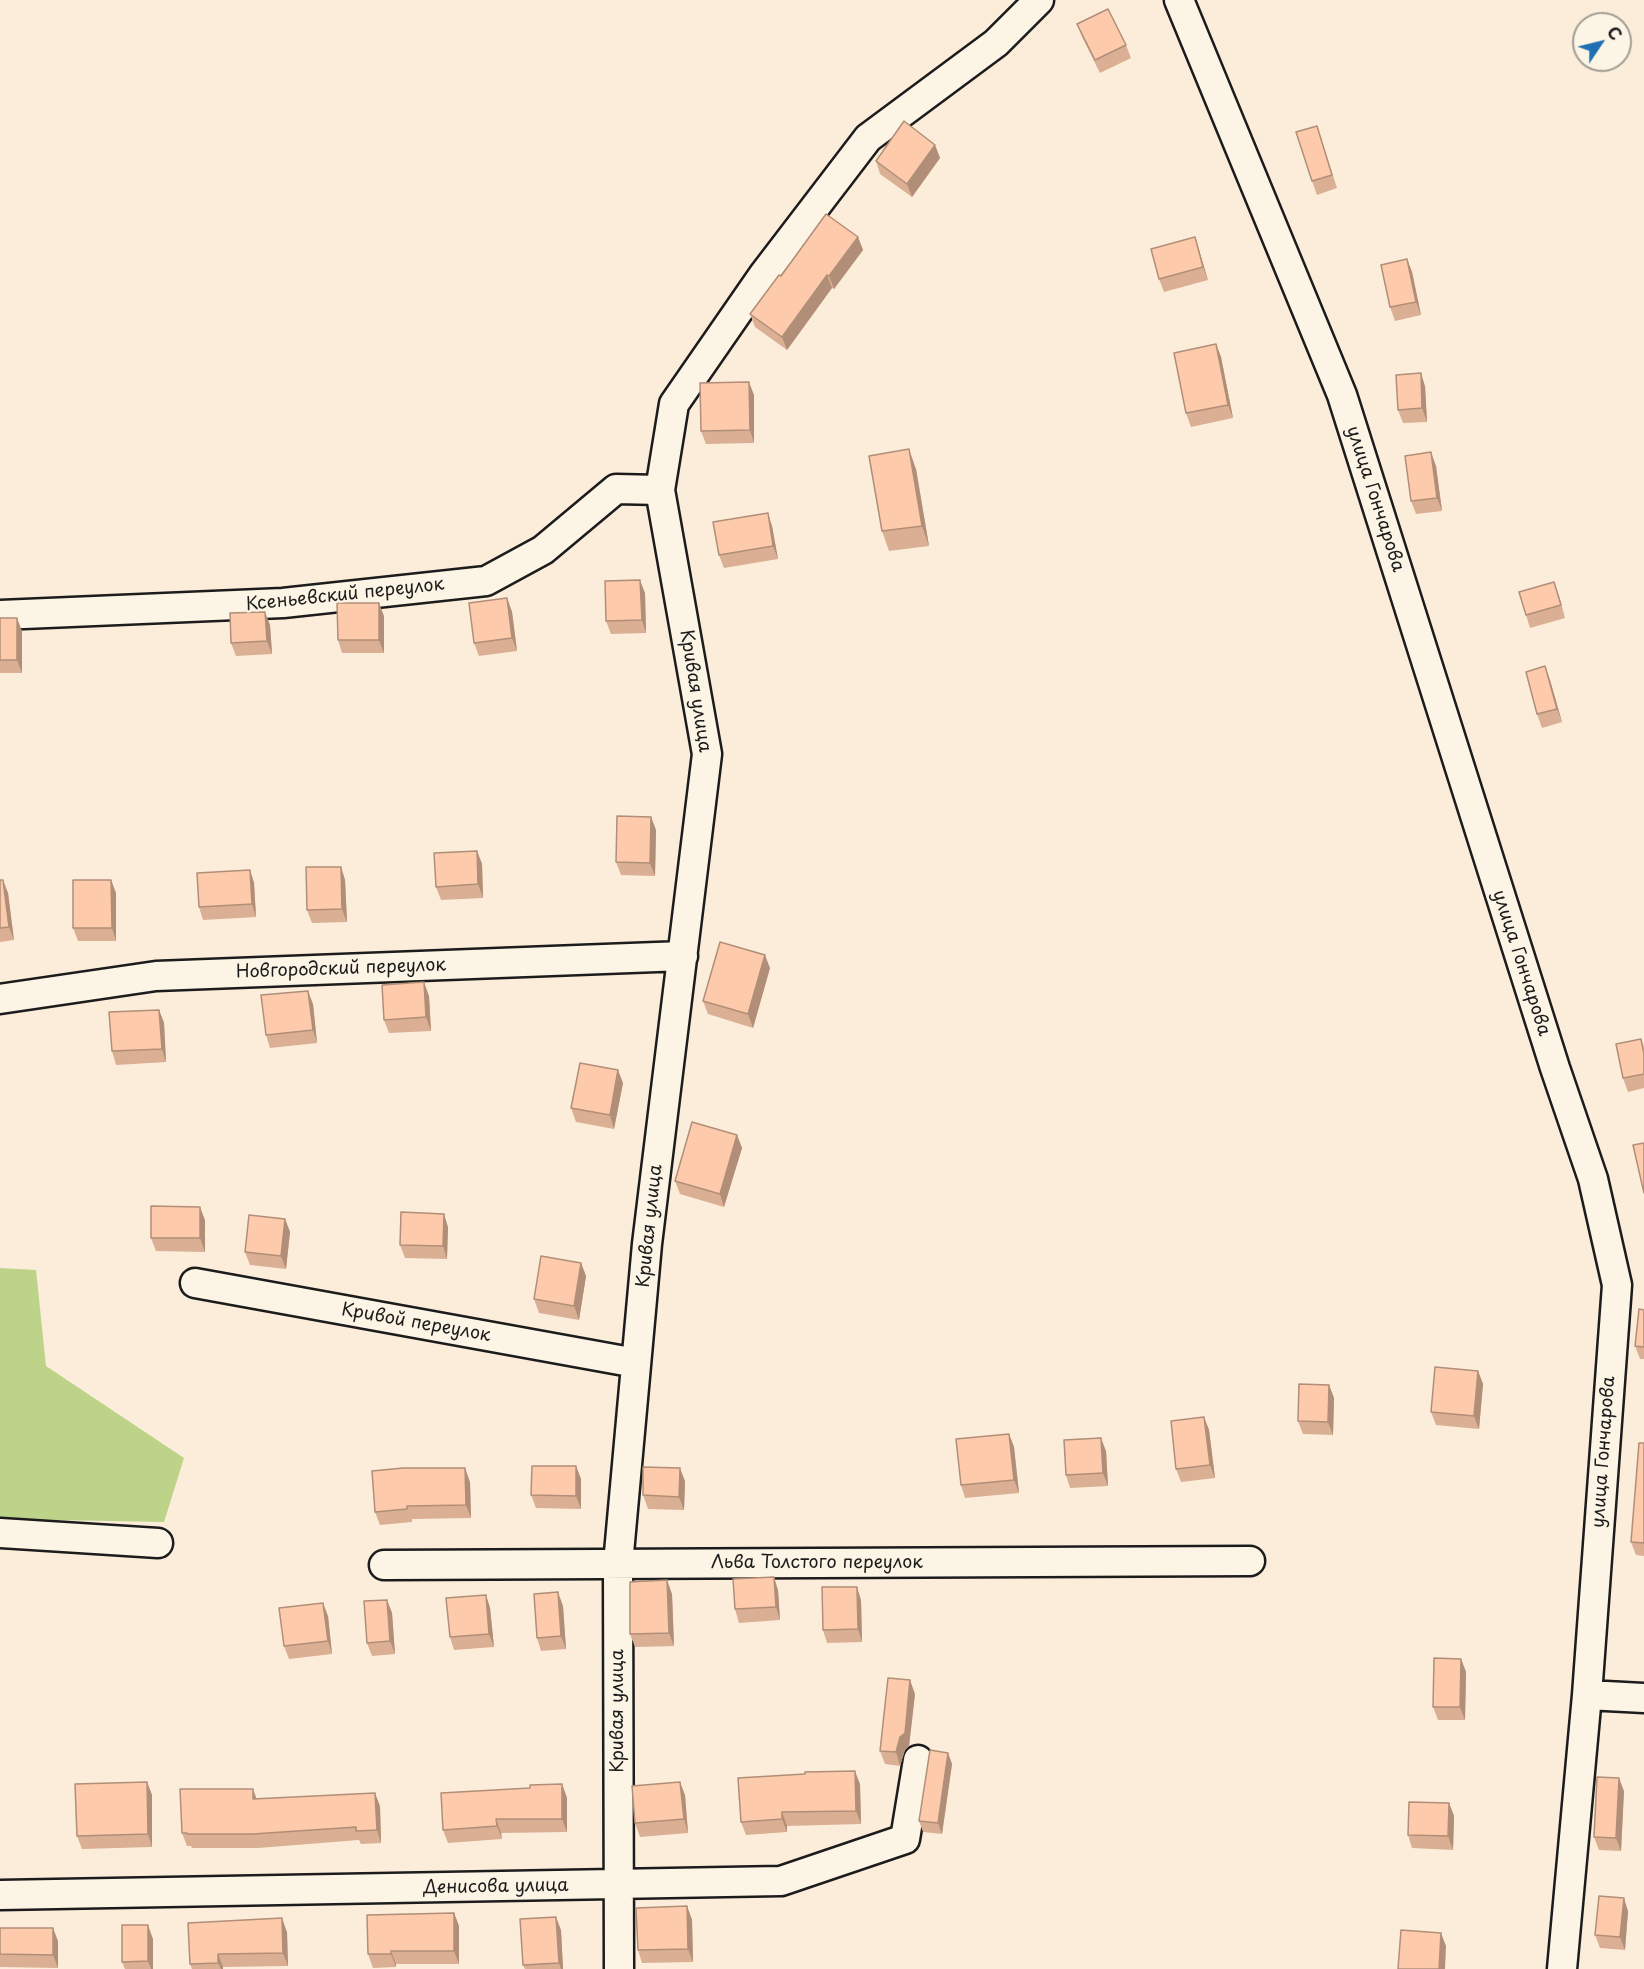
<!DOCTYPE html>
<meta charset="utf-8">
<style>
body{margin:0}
#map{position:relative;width:1644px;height:1969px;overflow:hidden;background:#fcedda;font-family:"Playpen Sans",sans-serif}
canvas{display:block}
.north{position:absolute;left:1572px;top:12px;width:60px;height:60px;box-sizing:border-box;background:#fcf5e5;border:2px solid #a29e95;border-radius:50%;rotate:55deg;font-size:16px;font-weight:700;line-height:24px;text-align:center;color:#1c1c1c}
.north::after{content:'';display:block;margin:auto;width:21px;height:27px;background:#1f6fb2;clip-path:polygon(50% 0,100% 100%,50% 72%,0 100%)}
</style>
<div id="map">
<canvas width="1644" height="1969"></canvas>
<div class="north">С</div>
</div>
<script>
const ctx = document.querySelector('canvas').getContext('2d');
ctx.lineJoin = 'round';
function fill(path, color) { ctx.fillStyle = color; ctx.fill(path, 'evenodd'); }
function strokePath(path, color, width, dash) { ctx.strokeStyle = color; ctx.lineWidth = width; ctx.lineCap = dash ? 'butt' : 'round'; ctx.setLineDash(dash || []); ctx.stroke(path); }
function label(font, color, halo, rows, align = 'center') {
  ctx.font = font + ' "Playpen Sans",sans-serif'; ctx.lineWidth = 4.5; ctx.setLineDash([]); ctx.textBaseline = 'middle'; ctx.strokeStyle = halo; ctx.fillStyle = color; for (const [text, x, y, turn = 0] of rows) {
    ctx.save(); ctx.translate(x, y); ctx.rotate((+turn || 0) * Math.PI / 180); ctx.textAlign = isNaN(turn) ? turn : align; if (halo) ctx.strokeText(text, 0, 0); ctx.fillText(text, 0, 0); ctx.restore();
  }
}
fill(new Path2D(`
 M 0,1268 L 36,1270 L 46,1366 L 184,1458 L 164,1522 L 0,1519 Z`), '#bdd389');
const minor = new Path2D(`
 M 1179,0 L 1342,395 L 1555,1068 L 1593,1179 L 1617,1285 L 1587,1695 L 1562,1969
 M 0,615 L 283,603 L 486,581 L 543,550 L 616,489 L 660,490
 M 0,999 L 156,976 L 683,956
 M 195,1283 L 636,1363
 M 0,1533 L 158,1543
 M 384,1565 L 1250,1561
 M 1587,1695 L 1644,1698
 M 0,1895 L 781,1881 L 905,1839 L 918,1760
 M 619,1969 L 618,1564 L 647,1244 L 707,754 L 660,490 L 674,404 L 764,274 L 868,138 L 996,43 L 1039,0`);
strokePath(minor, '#1c1c1c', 33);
strokePath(minor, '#fcf5e5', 28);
fill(new Path2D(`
 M 1077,24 L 1126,45 L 1131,58 L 1100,73 L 1082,37 Z
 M 1317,126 L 1337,188 L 1317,195 L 1312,181 Z
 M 935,145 L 940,158 L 912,197 L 880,174 L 876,161 Z
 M 858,237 L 863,250 L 834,289 L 832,288 L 787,350 L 755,327 L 750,314 L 781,276 Z
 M 1195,237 L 1208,280 L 1164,292 L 1159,279 Z
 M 1407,259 L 1412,272 L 1421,315 L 1395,321 L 1390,307 Z
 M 1216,344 L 1221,357 L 1233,418 L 1191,427 L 1186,413 Z
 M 1425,386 L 1427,422 L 1403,423 L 1398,410 Z
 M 754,395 L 754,443 L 706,444 L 701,431 Z
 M 1436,466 L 1442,511 L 1416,514 L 1411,501 Z
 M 916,469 L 929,546 L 889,551 L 882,531 Z
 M 772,526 L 778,559 L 724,568 L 719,555 Z
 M 1554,582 L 1565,618 L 1530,628 L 1526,615 Z
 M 645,593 L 646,633 L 611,634 L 606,621 Z
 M 507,598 L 512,612 L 517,651 L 479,656 L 474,643 Z
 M 384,616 L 384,653 L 342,653 L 338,640 Z
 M 0,618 L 22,631 L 22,673 L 0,673 Z
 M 270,625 L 272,654 L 236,656 L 231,643 Z
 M 1550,680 L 1562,722 L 1542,728 L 1537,714 Z
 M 651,817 L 656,830 L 655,876 L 621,875 L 616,862 Z
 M 477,851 L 482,864 L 483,898 L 441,900 L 436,887 Z
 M 341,867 L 345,880 L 347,922 L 312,923 L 307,910 Z
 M 250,870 L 254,883 L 256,917 L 203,920 L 199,907 Z
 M 0,880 L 8,893 L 14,940 L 0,942 Z
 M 111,880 L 116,893 L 116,941 L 78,941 L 73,928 Z
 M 770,968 L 753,1028 L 708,1014 L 703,1001 Z
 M 429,996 L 431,1031 L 389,1033 L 384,1020 Z
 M 313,1004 L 317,1043 L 270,1048 L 266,1035 Z
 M 159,1010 L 164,1023 L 166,1062 L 116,1065 L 112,1051 Z
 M 1641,1039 L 1644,1047 L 1644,1088 L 1628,1092 L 1623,1078 Z
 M 623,1083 L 614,1129 L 576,1122 L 571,1108 Z
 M 737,1135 L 742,1148 L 724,1207 L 680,1194 L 675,1181 Z
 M 285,1219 L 290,1232 L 286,1269 L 250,1265 L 245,1252 Z
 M 205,1220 L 205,1252 L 156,1251 L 151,1238 Z
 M 448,1227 L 447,1259 L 405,1258 L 400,1245 Z
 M 581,1263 L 586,1276 L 579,1320 L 539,1313 L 534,1299 Z
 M 1644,1310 L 1644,1359 L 1640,1359 L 1635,1346 Z
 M 1478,1371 L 1483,1384 L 1479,1429 L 1436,1425 L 1431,1412 Z
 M 1329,1385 L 1334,1398 L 1333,1435 L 1303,1434 L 1298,1421 Z
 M 1204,1417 L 1209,1430 L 1215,1478 L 1181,1482 L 1176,1469 Z
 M 1009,1434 L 1014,1447 L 1019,1493 L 965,1498 L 961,1485 Z
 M 1644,1443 L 1644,1556 L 1636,1555 L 1631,1542 Z
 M 1106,1451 L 1108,1486 L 1070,1488 L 1066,1475 Z
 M 576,1466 L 581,1479 L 581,1509 L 536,1508 L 531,1495 Z
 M 685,1481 L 684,1510 L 648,1509 L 643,1495 Z
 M 470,1482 L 471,1518 L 412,1519 L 412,1522 L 380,1525 L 375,1512 Z
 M 778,1590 L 780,1620 L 739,1623 L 735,1609 Z
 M 672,1594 L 674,1646 L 635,1647 L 630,1634 Z
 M 486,1595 L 490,1608 L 494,1647 L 454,1650 L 450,1637 Z
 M 387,1600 L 392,1613 L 395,1654 L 372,1656 L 367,1643 Z
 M 861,1600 L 862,1642 L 827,1643 L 823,1630 Z
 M 563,1606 L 566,1649 L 541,1651 L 537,1638 Z
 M 328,1616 L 332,1654 L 289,1659 L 284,1646 Z
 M 1461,1659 L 1466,1672 L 1465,1720 L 1438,1720 L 1433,1707 Z
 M 915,1694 L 909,1746 L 905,1750 L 900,1766 L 885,1764 L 880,1751 Z
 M 948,1753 L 952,1764 L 942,1834 L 923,1832 L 919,1821 Z
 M 147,1782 L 152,1795 L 152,1847 L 82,1849 L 77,1836 Z
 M 562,1784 L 567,1798 L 567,1832 L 501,1833 L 502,1839 L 448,1843 L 443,1830 L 530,1788 Z
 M 860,1784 L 861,1824 L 787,1826 L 787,1832 L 746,1835 L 741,1822 Z
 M 1624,1791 L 1621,1851 L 1599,1850 L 1594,1837 Z
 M 685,1795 L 688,1833 L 640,1837 L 635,1823 Z
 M 256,1799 L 380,1806 L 381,1843 L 361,1844 L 359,1840 L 258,1848 L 192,1848 L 191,1846 L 187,1846 L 182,1833 Z
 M 1449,1803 L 1454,1816 L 1453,1850 L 1412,1848 L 1408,1835 Z
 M 687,1906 L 692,1920 L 693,1962 L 642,1963 L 638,1950 Z
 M 1628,1911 L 1625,1950 L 1600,1948 L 1595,1935 Z
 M 454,1913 L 459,1926 L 459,1964 L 396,1964 L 396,1967 L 373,1968 L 368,1954 Z
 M 188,1923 L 287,1932 L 288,1966 L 223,1967 L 223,1969 L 192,1969 L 190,1964 Z
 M 0,1928 L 58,1941 L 58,1968 L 0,1967 Z
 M 561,1930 L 563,1969 L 525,1969 L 523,1965 Z
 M 153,1939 L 153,1969 L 125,1969 L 122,1962 Z`), '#daaf94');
fill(new Path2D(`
 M 935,145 L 940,158 L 912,197 L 907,184 Z
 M 858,237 L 863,250 L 834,289 L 829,276 Z
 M 1195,237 L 1199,250 L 1208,280 L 1203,267 Z
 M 1407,259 L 1412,272 L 1421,315 L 1416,302 Z
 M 827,275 L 832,288 L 787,350 L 782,337 Z
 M 1216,344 L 1221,357 L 1233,418 L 1228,405 Z
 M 1421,373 L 1425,386 L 1427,422 L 1422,408 Z
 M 749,382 L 754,395 L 754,443 L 750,430 Z
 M 909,449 L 916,469 L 929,546 L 922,526 Z
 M 1431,452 L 1436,466 L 1442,511 L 1437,498 Z
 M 768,513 L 772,526 L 778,559 L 773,546 Z
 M 640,580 L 645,593 L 646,633 L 642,620 Z
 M 1554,582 L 1559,596 L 1565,618 L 1561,605 Z
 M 507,598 L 512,612 L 517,651 L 512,638 Z
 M 379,603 L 384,616 L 384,653 L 379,640 Z
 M 265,612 L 270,625 L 272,654 L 267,641 Z
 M 17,618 L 22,631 L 22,673 L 17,660 Z
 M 1545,666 L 1550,680 L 1562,722 L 1557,709 Z
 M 651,817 L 656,830 L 655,876 L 650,863 Z
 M 477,851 L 482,864 L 483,898 L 478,884 Z
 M 341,867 L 345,880 L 347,922 L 342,909 Z
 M 250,870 L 254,883 L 256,917 L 252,904 Z
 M 3,880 L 8,893 L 14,940 L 9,927 Z
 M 111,880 L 116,893 L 116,941 L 112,928 Z
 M 765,955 L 770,968 L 753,1028 L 748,1014 Z
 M 424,982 L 429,996 L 431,1031 L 426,1017 Z
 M 308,991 L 313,1004 L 317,1043 L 313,1030 Z
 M 159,1010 L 164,1023 L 166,1062 L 162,1049 Z
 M 618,1070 L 623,1083 L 614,1129 L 610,1115 Z
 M 737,1135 L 742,1148 L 724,1207 L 720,1194 Z
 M 200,1207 L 205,1220 L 205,1252 L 200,1238 Z
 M 444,1214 L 448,1227 L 447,1259 L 443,1246 Z
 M 285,1219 L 290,1232 L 286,1269 L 281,1256 Z
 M 581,1263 L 586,1276 L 579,1320 L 574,1306 Z
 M 1478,1371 L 1483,1384 L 1479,1429 L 1474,1416 Z
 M 1329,1385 L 1334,1398 L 1333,1435 L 1328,1422 Z
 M 1204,1417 L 1209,1430 L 1215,1478 L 1210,1465 Z
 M 1009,1434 L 1014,1447 L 1019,1493 L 1014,1480 Z
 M 1101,1438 L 1106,1451 L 1108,1486 L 1103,1473 Z
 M 576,1466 L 581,1479 L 581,1509 L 576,1496 Z
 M 465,1468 L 470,1482 L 471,1518 L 466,1505 Z
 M 680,1468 L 685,1481 L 684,1510 L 679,1497 Z
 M 774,1577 L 778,1590 L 780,1620 L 776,1607 Z
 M 667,1580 L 672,1594 L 674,1646 L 669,1633 Z
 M 857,1587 L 861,1600 L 862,1642 L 858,1629 Z
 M 558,1592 L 563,1606 L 566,1649 L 561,1636 Z
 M 486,1595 L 490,1608 L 494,1647 L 489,1634 Z
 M 387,1600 L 392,1613 L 395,1654 L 390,1641 Z
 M 323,1603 L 328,1616 L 332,1654 L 328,1641 Z
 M 1461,1659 L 1466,1672 L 1465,1720 L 1460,1707 Z
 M 910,1680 L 915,1694 L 909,1746 L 905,1750 L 900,1766 L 896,1752 L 900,1737 Z
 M 948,1753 L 952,1764 L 942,1834 L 938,1823 Z
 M 855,1771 L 860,1784 L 861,1824 L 856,1811 Z
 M 1619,1778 L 1624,1791 L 1621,1851 L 1616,1838 Z
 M 147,1782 L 152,1795 L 152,1847 L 148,1834 Z
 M 680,1782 L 685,1795 L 688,1833 L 684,1819 Z
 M 562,1784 L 567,1798 L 567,1832 L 562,1819 Z
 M 253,1789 L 258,1803 L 253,1799 Z
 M 375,1793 L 380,1806 L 381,1843 L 377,1830 Z
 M 1449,1803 L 1454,1816 L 1453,1850 L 1448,1836 Z
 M 782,1812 L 787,1826 L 787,1832 L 782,1819 Z
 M 496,1819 L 501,1833 L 502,1839 L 497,1826 Z
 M 1624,1898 L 1628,1911 L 1625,1950 L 1620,1937 Z
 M 687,1906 L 692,1920 L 693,1962 L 688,1949 Z
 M 454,1913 L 459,1926 L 459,1964 L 454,1951 Z
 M 556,1917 L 561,1930 L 563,1969 L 561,1969 L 559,1963 Z
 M 282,1918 L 287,1932 L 288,1966 L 283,1953 Z
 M 148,1925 L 153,1939 L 153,1969 L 151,1969 L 148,1961 Z
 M 53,1928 L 58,1941 L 58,1968 L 53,1955 Z
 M 1441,1933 L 1446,1946 L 1445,1969 L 1439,1969 Z
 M 391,1951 L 396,1964 L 396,1967 L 391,1954 Z
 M 218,1954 L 223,1967 L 223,1969 L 221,1969 L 218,1963 Z`), '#b18e78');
const building = new Path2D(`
 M 1108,9 L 1126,45 L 1095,60 L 1077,24 Z
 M 904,121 L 935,145 L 907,184 L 876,161 Z
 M 1317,126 L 1332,175 L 1312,181 L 1296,132 Z
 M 826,214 L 858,237 L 829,276 L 827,275 L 782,337 L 750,314 L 779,275 L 781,276 Z
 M 1195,237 L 1203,267 L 1159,279 L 1151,249 Z
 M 1407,259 L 1416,302 L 1390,307 L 1381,265 Z
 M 1216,344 L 1228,405 L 1186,413 L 1174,353 Z
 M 1421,373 L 1422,408 L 1398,410 L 1396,375 Z
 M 749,382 L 750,430 L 701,431 L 700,383 Z
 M 909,449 L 922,526 L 882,531 L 869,456 Z
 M 1431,452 L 1437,498 L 1411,501 L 1405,456 Z
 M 768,513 L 773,546 L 719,555 L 713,522 Z
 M 640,580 L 642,620 L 606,621 L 605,581 Z
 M 1554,582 L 1561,605 L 1526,615 L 1519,592 Z
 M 507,598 L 512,638 L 474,643 L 469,603 Z
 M 337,603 L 379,603 L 379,640 L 338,640 Z
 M 265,612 L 267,641 L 231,643 L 230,613 Z
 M 0,618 L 17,618 L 17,660 L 0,660 Z
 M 1545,666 L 1557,709 L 1537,714 L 1526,672 Z
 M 617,816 L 651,817 L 650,863 L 616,862 Z
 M 477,851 L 478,884 L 436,887 L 434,853 Z
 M 306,867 L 341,867 L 342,909 L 307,910 Z
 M 250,870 L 252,904 L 199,907 L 197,873 Z
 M 0,880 L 3,880 L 9,927 L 0,928 Z
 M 73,880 L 111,880 L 112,928 L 73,928 Z
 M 720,942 L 765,955 L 748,1014 L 703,1001 Z
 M 424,982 L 426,1017 L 384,1020 L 382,985 Z
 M 308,991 L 313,1030 L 266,1035 L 261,995 Z
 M 159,1010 L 162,1049 L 112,1051 L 109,1012 Z
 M 1641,1039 L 1644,1054 L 1644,1074 L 1623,1078 L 1616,1044 Z
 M 580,1063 L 618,1070 L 610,1115 L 571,1108 Z
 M 692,1122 L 737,1135 L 720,1194 L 675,1181 Z
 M 1644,1143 L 1644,1193 L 1633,1145 Z
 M 151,1206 L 200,1207 L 200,1238 L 151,1238 Z
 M 401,1212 L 444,1214 L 443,1246 L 400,1245 Z
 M 249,1215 L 285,1219 L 281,1256 L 245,1252 Z
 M 541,1256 L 581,1263 L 574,1306 L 534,1299 Z
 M 1639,1309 L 1644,1310 L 1644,1347 L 1635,1346 Z
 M 1435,1367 L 1478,1371 L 1474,1416 L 1431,1412 Z
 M 1299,1384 L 1329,1385 L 1328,1422 L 1298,1421 Z
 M 1204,1417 L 1210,1465 L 1176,1469 L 1171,1421 Z
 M 1009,1434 L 1014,1480 L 961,1485 L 956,1439 Z
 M 1101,1438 L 1103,1473 L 1066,1475 L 1064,1440 Z
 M 1639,1443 L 1644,1443 L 1644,1543 L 1631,1542 Z
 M 532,1466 L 576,1466 L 576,1496 L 531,1495 Z
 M 643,1467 L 680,1468 L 679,1497 L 643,1495 Z
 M 403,1468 L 465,1468 L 466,1505 L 407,1506 L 407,1509 L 375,1512 L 372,1471 Z
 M 774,1577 L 776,1607 L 735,1609 L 733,1579 Z
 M 667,1580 L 669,1633 L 630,1634 L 630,1582 Z
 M 822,1587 L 857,1587 L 858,1629 L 823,1630 Z
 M 558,1592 L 561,1636 L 537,1638 L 534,1594 Z
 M 486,1595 L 489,1634 L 450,1637 L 446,1598 Z
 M 387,1600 L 390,1641 L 367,1643 L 364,1601 Z
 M 323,1603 L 328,1641 L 284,1646 L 279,1608 Z
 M 1434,1658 L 1461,1659 L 1460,1707 L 1433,1707 Z
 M 888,1678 L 910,1680 L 905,1733 L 900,1737 L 896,1752 L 880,1751 Z
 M 930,1750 L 948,1753 L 938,1823 L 919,1821 Z
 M 855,1771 L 856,1811 L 782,1812 L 782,1819 L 741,1822 L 738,1778 L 805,1774 L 805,1772 Z
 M 1597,1777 L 1619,1778 L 1616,1838 L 1594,1837 Z
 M 147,1782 L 148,1834 L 77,1836 L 75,1784 Z
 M 680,1782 L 684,1819 L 635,1823 L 632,1786 Z
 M 562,1784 L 562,1819 L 496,1819 L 497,1826 L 443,1830 L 441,1793 L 530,1788 L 530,1785 Z
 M 180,1789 L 253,1789 L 253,1799 L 375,1793 L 377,1830 L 356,1831 L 356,1827 L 253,1834 L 187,1834 L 187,1833 L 182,1833 Z
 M 1409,1802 L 1449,1803 L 1448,1836 L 1408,1835 Z
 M 1599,1896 L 1624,1898 L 1620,1937 L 1595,1935 Z
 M 687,1906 L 688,1949 L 638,1950 L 636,1908 Z
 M 454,1913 L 454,1951 L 391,1951 L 391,1954 L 368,1954 L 367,1915 Z
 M 556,1917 L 559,1963 L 523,1965 L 520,1919 Z
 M 282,1918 L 283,1953 L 218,1954 L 218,1963 L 190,1964 L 188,1923 Z
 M 122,1925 L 148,1925 L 148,1961 L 122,1962 Z
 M 0,1928 L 53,1928 L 53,1955 L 0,1954 Z
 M 1401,1930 L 1441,1933 L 1439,1969 L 1398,1969 Z`);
fill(building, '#fdcbac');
strokePath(building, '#b18e78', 1.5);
label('18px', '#1c1c1c', '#fcf5e5', [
 ["улица Гончарова",1375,499,72],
 ["Ксеньевский переулок",345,595,-6],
 ["Кривая улица",695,691,81],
 ["улица Гончарова",1521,963,72],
 ["Новгородский переулок",341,969,-2],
 ["Кривая улица",650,1226,-84],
 ["Кривой переулок",416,1323,10],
 ["улица Гончарова",1604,1452,-86],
 ["Льва Толстого переулок",817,1563],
 ["Кривая улица",618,1711,-90],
 ["Денисова улица",496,1887,-1]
]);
</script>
